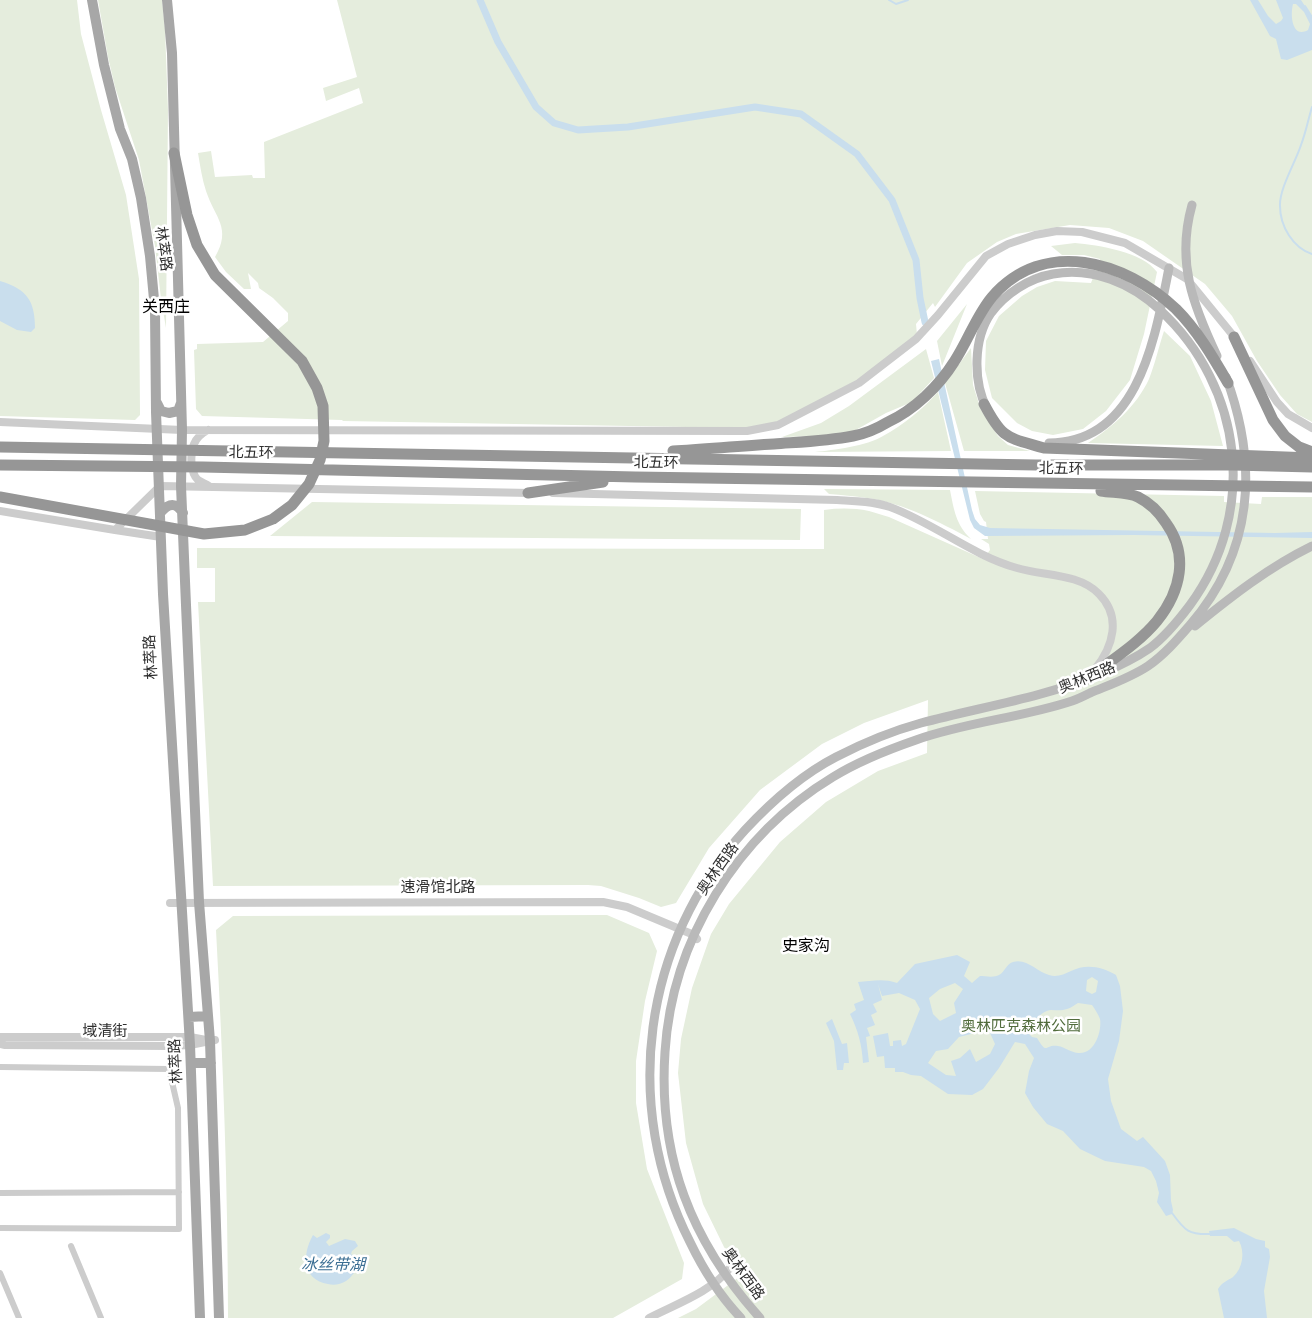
<!DOCTYPE html>
<meta charset="utf-8">
<style>
body{margin:0}
canvas{display:block;background:#fff}
</style>
<canvas width="1312" height="1318"></canvas>
<script>
const ctx = document.querySelector('canvas').getContext('2d');
ctx.lineJoin = 'round';
function fill(path, color) { ctx.fillStyle = color; ctx.fill(path, 'evenodd'); }
function strokePath(path, color, width, dash) { ctx.strokeStyle = color; ctx.lineWidth = width; ctx.lineCap = dash ? 'butt' : 'round'; ctx.setLineDash(dash || []); ctx.stroke(path); }
function label(font, color, halo, rows, align = 'center') {
  ctx.font = font + ' Cabin,"Noto Sans SC",sans-serif'; ctx.lineWidth = 5; ctx.setLineDash([]); ctx.textBaseline = 'middle'; ctx.strokeStyle = halo; ctx.fillStyle = color; for (const [text, x, y, turn = 0] of rows) {
    ctx.save(); ctx.translate(x, y); ctx.rotate((+turn || 0) * Math.PI / 180); ctx.textAlign = isNaN(turn) ? turn : align; if (halo) ctx.strokeText(text, 0, 0); ctx.fillText(text, 0, 0); ctx.restore();
  }
}
fill(new Path2D(`
 M 0,0 L 77,0 L 81,34 L 101,110 L 126,195 L 139,279 L 140,415 L 135,420 L 0,416 Z
 M 98,0 L 162,0 L 165,29 L 168,110 L 166,328 L 161,299 L 155,246 L 139,160 L 115,87 L 108,57 Z
 M 337,0 L 1312,0 L 1312,422 L 1297,414 L 1280,395 L 1257,361 L 1232,316 L 1205,284 L 1143,241 L 1109,228 L 1070,225 L 1016,234 L 997,242 L 967,263 L 935,307 L 933,303 L 916,324 L 917,335 L 857,380 L 776,424 L 745,428 L 343,421 L 342,420 L 202,416 L 196,409 L 194,350 L 197,349 L 197,344 L 263,342 L 288,321 L 288,313 L 273,298 L 259,288 L 258,283 L 248,273 L 251,289 L 244,289 L 226,272 L 215,257 C 232,228 215,218 206,191 C 202,179 200,165 198,153 L 211,151 L 215,177 L 252,175 L 253,178 L 265,178 L 264,142 L 363,103 L 359,88 L 326,101 L 323,88 L 357,77 Z
 M 1075,243 C 1098,245 1143,252 1157,272 L 1144,334 L 1130,380 L 1106,411 L 1083,429 L 1053,435 L 1032,431 L 1017,423 L 992,398 L 985,370 L 986,341 L 999,316 L 1022,296 L 1037,287 L 1055,281 L 1091,283 L 1100,259 L 1084,255 L 1062,255 L 1051,246 Z
 M 967,304 L 942,366 L 937,341 Z
 M 1164,331 L 1190,356 L 1211,401 L 1223,446 L 1088,443 C 1113,426 1136,407 1149,379 C 1155,364 1159,346 1164,331 Z
 M 971,348 L 973,385 L 981,410 L 998,436 L 1008,445 L 1030,451 L 964,451 L 945,383 Z
 M 926,349 L 934,378 L 912,402 L 886,413 L 854,431 L 819,436 L 782,437 L 821,423 L 849,406 Z
 M 938,392 L 951,451 L 815,452 C 833,450 867,446 883,436 C 903,425 923,409 938,392 Z
 M 824,489 L 950,490 C 954,510 956,525 971,539 C 939,522 904,503 867,498 C 855,496 841,495 829,494 Z
 M 975,491 L 1224,496 L 1224,502 L 1261,504 L 1262,497 L 1312,497 L 1312,1318 L 678,1318 L 696,1309 L 743,1274 L 724,1247 L 703,1204 L 686,1143 L 678,1073 L 681,1039 L 692,988 L 711,934 L 729,904 L 780,842 L 826,802 L 878,771 L 927,753 L 928,700 L 864,723 L 822,744 L 760,790 L 709,848 L 676,903 L 661,907 L 639,898 L 601,886 L 588,885 L 213,886 L 198,602 L 215,602 L 215,568 L 197,568 L 197,548 L 824,549 L 824,510 C 839,508 854,508 869,511 C 876,513 882,515 889,517 L 983,559 L 990,550 L 989,544 L 981,539 L 988,539 L 986,522 L 984,521 L 980,514 Z
 M 312,502 L 801,509 L 800,540 L 270,536 Z
 M 607,915 L 649,933 L 657,951 L 645,1001 L 636,1061 L 636,1103 L 647,1169 L 684,1263 L 682,1279 L 613,1318 L 228,1318 C 228,1189 223,1060 216,930 L 233,916 Z`), '#e5eddd');
fill(new Path2D(`
 M 1250,0 L 1258,0 L 1268,16 L 1276,24 L 1281,21 L 1283,18 L 1276,0 L 1301,0 L 1312,17 L 1312,50 L 1287,60 L 1281,59 L 1276,39 L 1270,36 ZM 1293,4 L 1296,4 L 1304,12 L 1310,24 L 1308,30 C 1292,39 1290,15 1293,4 Z
 M 0,281 C 27,289 35,301 35,328 L 31,332 L 17,330 L 0,321 Z
 M 939,359 L 972,510 L 975,519 L 980,525 L 990,528 L 1275,533 L 1312,532 L 1312,538 L 1134,535 L 985,536 L 974,528 L 970,520 L 931,361 Z
 M 957,955 L 970,962 L 964,976 L 972,983 L 980,976 C 985,976 994,978 999,975 C 1005,972 1006,964 1013,962 C 1027,958 1037,972 1049,975 C 1057,978 1064,974 1071,971 C 1086,963 1103,967 1116,975 L 1120,986 L 1123,1011 L 1119,1041 L 1108,1079 L 1111,1101 L 1121,1129 L 1137,1141 L 1143,1137 L 1165,1161 L 1170,1175 L 1171,1201 L 1173,1210 L 1172,1214 L 1166,1216 L 1157,1202 L 1159,1193 L 1156,1181 L 1151,1171 L 1144,1167 L 1105,1161 L 1080,1149 L 1063,1131 L 1047,1124 L 1033,1107 L 1025,1093 L 1029,1071 L 1034,1058 L 1025,1044 L 1015,1042 L 999,1068 L 983,1089 L 972,1095 L 948,1094 L 921,1076 L 911,1075 L 903,1072 L 895,1072 L 895,1068 L 885,1068 L 884,1056 L 877,1057 L 873,1036 L 888,1033 L 890,1046 L 893,1046 L 893,1041 L 901,1040 L 902,1046 L 906,1044 L 920,1009 L 915,1000 L 899,993 L 882,996 L 878,984 L 882,1000 L 873,1004 L 877,1012 L 871,1015 L 875,1025 L 867,1028 L 870,1036 L 866,1037 L 869,1062 L 863,1063 C 862,1045 858,1030 850,1014 L 856,1010 L 854,1004 L 864,1000 L 858,982 C 871,981 884,978 897,983 L 915,964 ZM 1092,977 L 1098,981 L 1096,992 L 1092,994 L 1086,991 L 1087,980 ZM 955,983 L 963,989 L 954,1003 L 956,1013 L 940,1021 L 933,1014 L 929,998 L 940,989 ZM 1078,1003 L 1092,1005 C 1095,1009 1098,1014 1100,1019 C 1102,1031 1095,1053 1080,1053 C 1073,1054 1065,1047 1058,1046 C 1044,1044 1048,1056 1037,1038 L 1032,1037 L 1028,1033 C 1029,1025 1042,1010 1051,1010 C 1057,1010 1061,1011 1067,1009 C 1071,1008 1074,1005 1078,1003 ZM 981,1029 L 990,1033 L 995,1044 L 990,1054 L 976,1062 L 970,1049 L 960,1058 L 951,1061 L 956,1076 L 946,1075 L 928,1063 L 936,1051 L 948,1049 L 959,1037 L 971,1034 Z
 M 832,1019 L 842,1044 L 847,1043 L 849,1063 L 844,1063 L 843,1070 L 837,1070 L 834,1041 L 826,1023 Z
 M 1234,1228 L 1256,1239 L 1265,1241 L 1265,1247 L 1269,1249 L 1270,1257 L 1264,1291 L 1267,1318 L 1224,1318 L 1218,1289 C 1222,1282 1227,1281 1233,1277 C 1243,1268 1245,1252 1239,1241 L 1234,1242 L 1227,1236 L 1210,1236 L 1209,1231 Z
 M 326,1233 L 330,1235 L 330,1238 L 326,1242 L 329,1246 L 345,1239 L 355,1241 L 358,1246 L 352,1251 L 351,1254 L 357,1258 L 356,1265 L 359,1266 C 355,1271 352,1277 346,1281 C 341,1284 334,1286 328,1284 C 302,1280 302,1254 313,1235 L 317,1238 Z`), '#c9deed');
strokePath(new Path2D(`
 M 889,0 L 896,4 L 908,0
 M 1305,6 L 1312,17
 M 1312,107 C 1308,120 1306,132 1301,145 C 1296,161 1279,189 1280,206 C 1280,226 1293,248 1312,254
 M 1172,1213 C 1185,1231 1189,1235 1211,1234`), '#c9deed', 2);
strokePath(new Path2D(`
 M 480,0 L 498,42 L 536,107 L 554,123 L 578,130 L 628,127 L 755,107 L 801,114 L 857,154 L 892,200 L 916,260 L 920,298 L 925,322`), '#c9deed', 7);
strokePath(new Path2D(`
 M 0,1067 L 169,1069 L 178,1108 L 179,1229 L 0,1228
 M 0,1193 L 179,1192
 M 71,1246 L 101,1318
 M 0,1273 L 19,1318`), '#ccc', 6);
strokePath(new Path2D(`
 M 1250,361 L 1277,402 L 1288,414 L 1312,428
 M 0,422 L 182,430 L 747,431 L 778,425 L 859,383 L 916,339 L 938,315 L 986,256 L 1008,244 L 1035,235 L 1057,231 L 1082,232 L 1125,243 L 1187,279 L 1236,339
 M 208,430 C 202,433 197,437 194,444 C 190,453 190,473 198,480 C 201,482 206,484 209,486
 M 553,493 L 837,500 C 854,501 873,501 890,507 C 934,523 971,555 1017,568 C 1043,576 1079,573 1099,594 C 1122,617 1113,647 1095,669
 M 0,511 L 115,530 L 160,486 L 531,493
 M 115,530 L 161,537
 M 170,903 L 603,902 L 627,907 L 694,935 L 697,939
 M 0,1037 L 190,1037 L 206,1040
 M 0,1044 L 5,1045 L 171,1046 L 190,1045 L 215,1040
 M 649,1318 C 676,1304 711,1292 730,1268`), '#ccc', 8);
strokePath(new Path2D(`
 M 1192,205 C 1176,262 1193,305 1217,356
 M 1049,443 C 1139,443 1155,337 1169,268
 M 1195,626 C 1232,596 1269,567 1312,546
 M 741,1318 C 720,1296 703,1269 690,1242 C 621,1106 642,943 745,830 C 772,801 801,775 836,757 C 863,743 892,731 921,723 C 981,707 1041,698 1098,675 C 1117,667 1134,659 1150,648 C 1166,636 1178,621 1190,605 C 1258,512 1244,388 1160,310 C 1131,283 1093,267 1053,274 C 1029,278 1005,294 991,313 C 973,339 973,382 987,409
 M 760,1318 C 691,1241 658,1157 665,1052 C 672,940 737,835 833,777 C 859,761 887,750 916,740 C 966,722 1021,718 1072,701 C 1078,699 1084,696 1090,693 C 1109,685 1130,678 1148,666 C 1164,655 1177,640 1190,625 C 1253,552 1259,466 1226,377`), '#b9b9b9', 9);
strokePath(new Path2D(`
 M 92,0 L 104,65 L 120,129 L 132,159 L 141,198 L 150,256 L 155,310 L 156,412 L 163,594 L 190,1045 L 200,1318
 M 167,0 L 172,53 L 182,430 L 181,486 L 186,605 L 199,902 L 210,1041 L 219,1318
 M 157,403 L 161,411 L 169,413 L 178,411 L 181,403
 M 161,512 C 169,503 176,502 183,513
 M 189,1017 L 208,1016
 M 191,1063 L 211,1063`), '#a7a7a7', 10);
strokePath(new Path2D(`
 M 1234,337 L 1273,420 L 1285,436 L 1299,447 L 1312,452
 M 984,404 C 1003,440 1007,437 1044,448 L 1312,458
 M 0,447 L 1036,465 L 1233,465 L 1312,467
 M 673,451 C 706,449 740,446 774,444 C 800,442 827,441 853,436 C 864,434 878,428 888,422 C 914,410 939,386 954,362 C 968,341 976,316 992,297 C 1044,237 1125,261 1176,309 C 1197,330 1213,357 1228,383
 M 0,465 L 203,467 L 635,477 L 1312,487
 M 528,493 L 603,482
 M 0,497 L 204,534 L 245,530 L 273,519 L 292,505 L 309,484 L 320,460 L 324,441 L 323,406 L 317,388 L 302,361 L 215,275 L 197,245 L 187,215 L 174,153
 M 1087,679 C 1110,661 1138,644 1157,621 C 1181,591 1189,555 1166,523 C 1159,512 1150,503 1138,497 C 1128,492 1112,493 1101,491`), '#969696', 11);
label('15px', '#2f2f2f', '#fff', [
 ["林萃路",163,249,82],
 ["北五环",251,453,1],
 ["北五环",656,463,1],
 ["北五环",1061,469,1],
 ["林萃路",151,657,-93],
 ["奥林西路",1087,678,-22],
 ["奥林西路",718,869,-55],
 ["速滑馆北路",438,888],
 ["域清街",105,1032],
 ["林萃路",176,1061,-93],
 ["奥林西路",743,1274,54]
]);
label('15px', '#516c3c', '#fff', [
 ["奥林匹克森林公园",1021,1027]
]);
label('16px', '#000', '#fff', [
 ["关西庄",166,307],
 ["史家沟",806,946]
]);
label('italic 16px', '#3b6e93', '#fff', [
 ["冰丝带湖",333,1265]
]);
</script>
